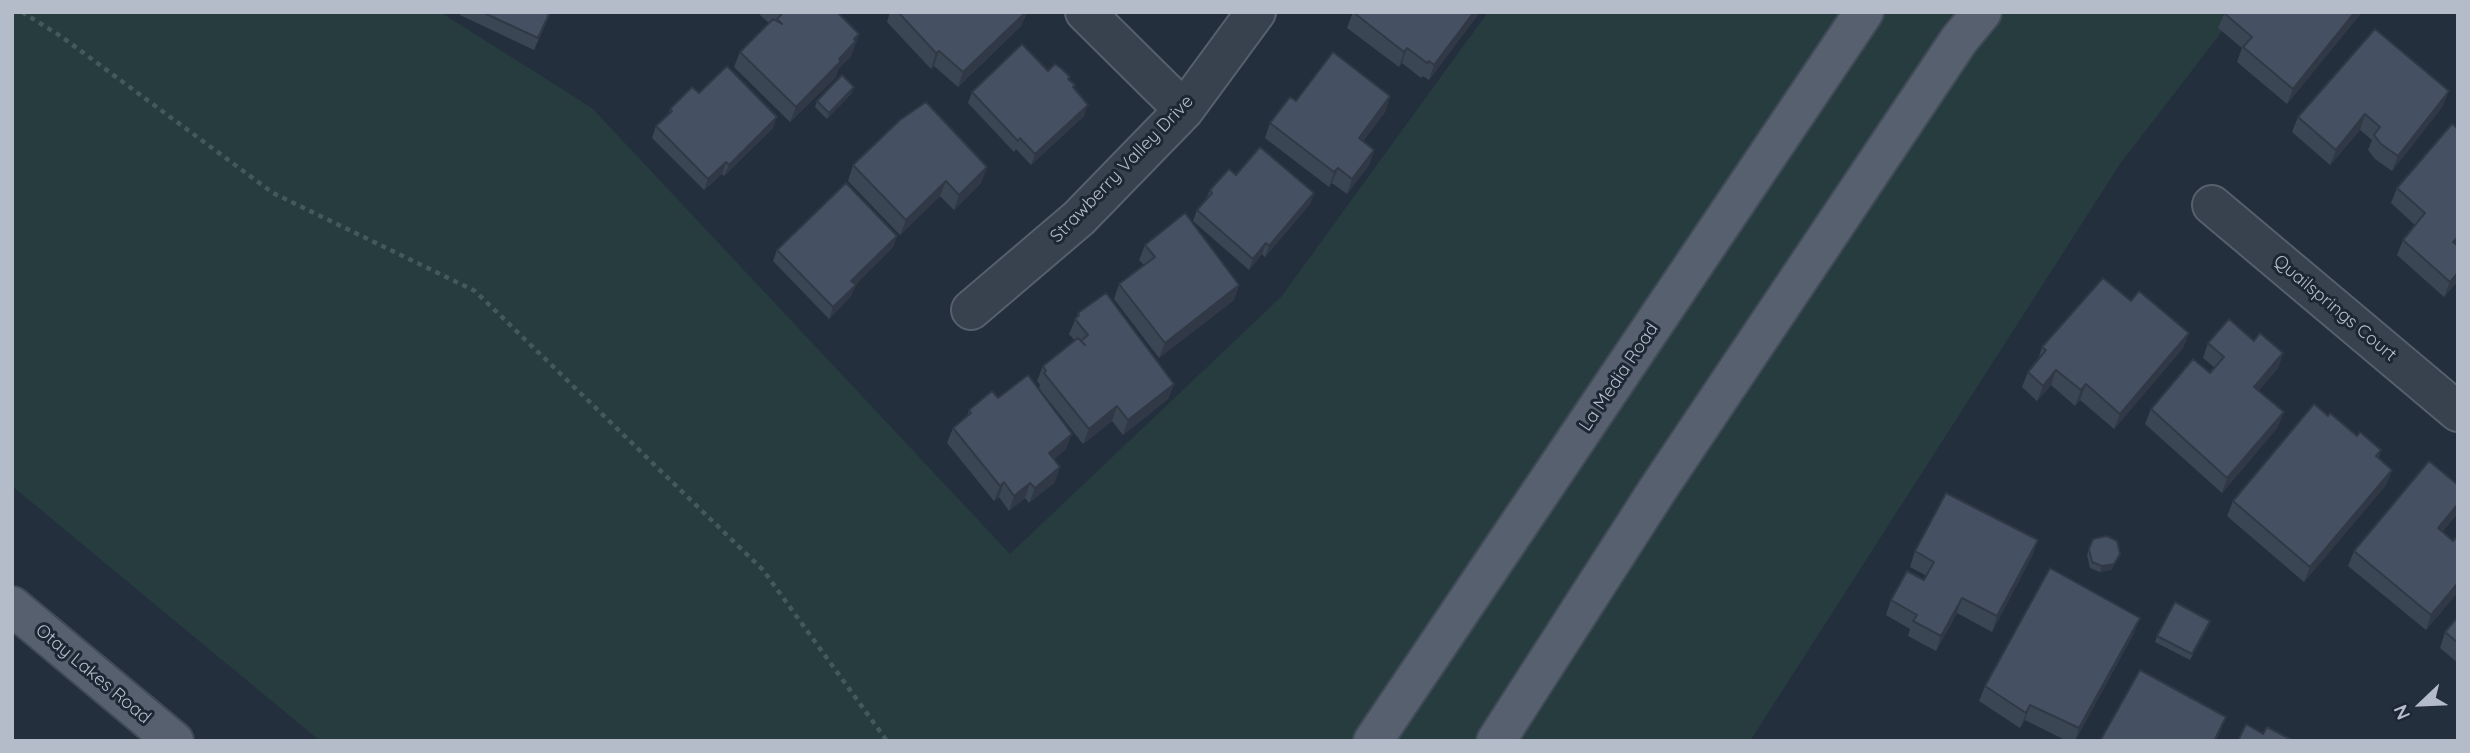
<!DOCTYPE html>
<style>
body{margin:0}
#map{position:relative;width:2470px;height:753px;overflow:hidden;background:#242f3e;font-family:Quicksand,sans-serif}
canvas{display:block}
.frame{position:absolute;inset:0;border:14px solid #b4bcc9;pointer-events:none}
.north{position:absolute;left:2386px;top:669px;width:70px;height:70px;-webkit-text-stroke:5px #1d2633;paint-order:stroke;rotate:247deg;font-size:19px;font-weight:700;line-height:28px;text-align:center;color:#b4bcc9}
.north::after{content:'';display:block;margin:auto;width:24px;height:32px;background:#b4bcc9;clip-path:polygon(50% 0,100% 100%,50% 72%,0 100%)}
</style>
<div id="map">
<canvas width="2470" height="753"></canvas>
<div class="frame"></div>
<div class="north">N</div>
</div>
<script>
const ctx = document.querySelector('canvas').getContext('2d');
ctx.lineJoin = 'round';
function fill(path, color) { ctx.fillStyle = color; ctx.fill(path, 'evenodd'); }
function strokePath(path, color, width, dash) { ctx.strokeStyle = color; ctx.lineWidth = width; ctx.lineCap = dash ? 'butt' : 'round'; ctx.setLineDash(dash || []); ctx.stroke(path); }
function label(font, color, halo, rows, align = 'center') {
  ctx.font = font + ' Quicksand,sans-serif'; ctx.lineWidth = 6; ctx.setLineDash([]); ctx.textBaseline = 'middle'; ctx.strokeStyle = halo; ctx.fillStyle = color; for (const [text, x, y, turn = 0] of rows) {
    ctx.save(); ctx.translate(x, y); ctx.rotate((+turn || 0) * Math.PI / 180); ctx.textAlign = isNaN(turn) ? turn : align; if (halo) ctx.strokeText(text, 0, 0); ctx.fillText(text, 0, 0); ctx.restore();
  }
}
fill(new Path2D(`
 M 12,12 L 440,12 L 592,108 L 1010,554 L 1281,297 L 1488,12 L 2237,12 L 2120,164 L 1750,741 L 320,741 L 12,486 Z`), '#263c3f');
const minor = new Path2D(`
 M 1085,12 L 1184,110
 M 2212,205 L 2458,412
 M 971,310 L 1079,218 L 1184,110 L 1256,12`);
const primary = new Path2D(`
 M 12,606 L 174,741
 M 1373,741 L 1864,12
 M 1496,741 L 1658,489 L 1959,40 L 1982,12`);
strokePath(minor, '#565f6c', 42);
strokePath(primary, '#414a57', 42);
strokePath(new Path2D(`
 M 22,12 L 62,37 L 273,193 L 475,291 L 763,570 L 887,741`), '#44595c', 4.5, [5, 5]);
strokePath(minor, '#38414e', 38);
strokePath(primary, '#56606e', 38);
fill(new Path2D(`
 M 461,12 L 551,12 L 534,50 L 460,15 Z
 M 761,12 L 837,12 L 859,34 L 851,56 L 838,69 L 836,77 L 790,122 L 734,67 L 740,52 L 769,23 L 760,15 Z
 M 890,12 L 1027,12 L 1021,26 L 958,87 L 934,66 L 931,69 L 887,22 Z
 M 1353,12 L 1480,12 L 1429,80 L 1423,76 L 1421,78 L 1402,63 L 1399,67 L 1347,28 Z
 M 2225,12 L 2362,12 L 2287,104 L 2237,62 L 2242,48 L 2218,28 Z
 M 1048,71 L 1069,80 L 1084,116 L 1031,165 L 1016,149 L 1014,152 L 968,103 L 972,92 Z
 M 699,93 L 773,128 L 724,176 L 722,174 L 704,190 L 652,138 L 656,126 L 668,115 L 670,109 Z
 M 852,93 L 827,119 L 815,107 L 817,101 Z
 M 1390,96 L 1385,112 L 1363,141 L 1374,150 L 1369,165 L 1347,194 L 1332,183 L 1329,187 L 1265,138 L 1270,123 L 1296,101 Z
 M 2443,106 L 2392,171 L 2375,159 L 2368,150 L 2372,140 L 2360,130 L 2330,165 L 2292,132 L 2298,117 Z
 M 2458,129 L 2458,281 L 2444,297 L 2397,255 L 2403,240 L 2415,225 L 2391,203 L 2397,188 Z
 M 853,165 L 987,167 L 981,183 L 954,210 L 940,196 L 900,235 L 848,181 Z
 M 1236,175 L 1314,193 L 1310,204 L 1265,257 L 1262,254 L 1249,270 L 1193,221 L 1197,210 L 1206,199 L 1210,190 Z
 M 897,236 L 893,247 L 855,285 L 851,296 L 829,319 L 773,261 L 777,250 Z
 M 1145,245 L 1239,285 L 1234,300 L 1159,358 L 1114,299 L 1119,284 L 1144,265 L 1139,260 Z
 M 2131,301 L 2189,333 L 2183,348 L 2114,429 L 2080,400 L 2075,406 L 2051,385 L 2037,401 L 2022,387 L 2028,372 L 2038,360 L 2042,347 Z
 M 1078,313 L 1174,384 L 1168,399 L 1123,435 L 1112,421 L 1083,444 L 1039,388 L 1040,385 L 1037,381 L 1043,366 L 1075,341 L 1069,334 Z
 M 2254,341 L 2283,353 L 2278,368 L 2259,390 L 2278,427 L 2222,493 L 2145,424 L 2151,409 L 2210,373 L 2215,368 L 2203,358 L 2208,343 Z
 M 998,398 L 1066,449 L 1054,459 L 1055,482 L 1029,503 L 1025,498 L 1009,511 L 999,497 L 994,501 L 947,443 L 953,428 L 967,417 L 969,410 Z
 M 2328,416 L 2357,436 L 2381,450 L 2378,458 L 2392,470 L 2386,485 L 2304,582 L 2227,516 L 2233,501 Z
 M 2458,485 L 2458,513 L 2442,532 L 2453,541 L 2458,536 L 2458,592 L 2426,630 L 2348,566 L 2354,551 Z
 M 2093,539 L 2120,554 L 2118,559 L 2111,570 L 2100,572 L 2090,568 L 2087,555 Z
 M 2038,540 L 2032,556 L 1992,632 L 1957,613 L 1936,651 L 1908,636 L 1910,629 L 1886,615 L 1891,600 L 1924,580 L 1927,576 L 1910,567 L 1915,551 Z
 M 2458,617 L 2458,663 L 2440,648 L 2445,632 Z
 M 2208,627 L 2190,660 L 2155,642 L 2157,636 Z
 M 2134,633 L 2075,741 L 2067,741 L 2025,720 L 2020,728 L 1979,701 L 1985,686 Z`), '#3b4654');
fill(new Path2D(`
 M 1026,12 L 1021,26 L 958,87 L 963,72 Z
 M 1474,12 L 1480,12 L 1429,80 L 1434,65 Z
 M 2355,12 L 2362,12 L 2287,104 L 2293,89 Z
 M 859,34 L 851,56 L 838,69 L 836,77 L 790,122 L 796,107 Z
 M 1407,48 L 1402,63 L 1399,67 L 1404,52 Z
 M 939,51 L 934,66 L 931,69 L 936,53 Z
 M 854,87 L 852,93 L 827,119 L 829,113 Z
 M 2449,91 L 2443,106 L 2392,171 L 2398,156 Z
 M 1390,96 L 1385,112 L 1353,153 L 1359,138 Z
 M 1088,105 L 1084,116 L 1031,165 L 1035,154 Z
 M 2365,114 L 2360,130 L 2330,165 L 2336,150 Z
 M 777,117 L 773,128 L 724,176 L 729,165 Z
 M 1374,150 L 1369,165 L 1347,194 L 1352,179 Z
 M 726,162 L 722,174 L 704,190 L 708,179 Z
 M 987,167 L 981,183 L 954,210 L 959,195 Z
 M 1338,168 L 1332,183 L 1329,187 L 1334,172 Z
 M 946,181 L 940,196 L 900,235 L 906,220 Z
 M 1314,193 L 1310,204 L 1265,257 L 1269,246 Z
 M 897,236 L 893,247 L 847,292 L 851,281 Z
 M 2458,237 L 2458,246 L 2453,242 Z
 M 1266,243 L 1262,254 L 1249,270 L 1253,259 Z
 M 2458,272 L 2458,281 L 2444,297 L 2450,282 Z
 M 856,285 L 851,296 L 829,319 L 833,307 Z
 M 1239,285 L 1234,300 L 1159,358 L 1165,343 Z
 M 2189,333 L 2183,348 L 2114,429 L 2120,414 Z
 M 2283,353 L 2278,368 L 2249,402 L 2254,387 Z
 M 2056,370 L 2051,385 L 2037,401 L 2043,386 Z
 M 1174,384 L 1168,399 L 1123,435 L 1128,420 Z
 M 2086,384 L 2080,400 L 2075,406 L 2081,390 Z
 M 1117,406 L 1112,421 L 1083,444 L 1089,429 Z
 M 2284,412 L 2278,427 L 2222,493 L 2227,478 Z
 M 1072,434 L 1066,449 L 1043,468 L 1049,453 Z
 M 1060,467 L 1055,482 L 1029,503 L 1035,488 Z
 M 2392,470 L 2386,485 L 2304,582 L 2310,567 Z
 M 1004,482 L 999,497 L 994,501 L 1000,486 Z
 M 1030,483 L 1025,498 L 1009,511 L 1014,496 Z
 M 2458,504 L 2458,513 L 2433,543 L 2438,528 Z
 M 2038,540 L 2032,556 L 1992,632 L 1997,616 Z
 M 2120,554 L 2118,559 L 2111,570 L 2100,572 L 2102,566 Z
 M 2458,583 L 2458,592 L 2426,630 L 2431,615 Z
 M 1962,598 L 1957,613 L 1936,651 L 1941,636 Z
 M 2140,618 L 2134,633 L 2075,741 L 2079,728 Z
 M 2030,705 L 2025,720 L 2020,728 L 2026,713 Z
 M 2226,717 L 2220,732 L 2216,741 L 2214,741 Z`), '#303945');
const building = new Path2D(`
 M 482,12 L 550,12 L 538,38 Z
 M 779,12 L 837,12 L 859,34 L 854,39 L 856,41 L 839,59 L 841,61 L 796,107 L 740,52 L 773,19 L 782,24 L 777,19 L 781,15 Z
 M 898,12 L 1026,12 L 963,72 L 939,51 L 936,53 Z
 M 1353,12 L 1474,12 L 1434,65 L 1429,61 L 1427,63 L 1407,48 L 1404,52 Z
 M 2225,12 L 2355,12 L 2293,89 L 2243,47 L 2252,37 L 2224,13 Z
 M 2375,29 L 2449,91 L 2398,156 L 2381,144 L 2374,135 L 2380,127 L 2365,114 L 2336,150 L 2298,117 Z
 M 1022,44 L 1048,71 L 1055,64 L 1062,69 L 1070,77 L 1068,79 L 1075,85 L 1073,87 L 1088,105 L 1035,154 L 1020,138 L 1018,141 L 972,92 Z
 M 1333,52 L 1390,96 L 1359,138 L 1374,150 L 1352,179 L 1338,168 L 1334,172 L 1270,123 L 1290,97 L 1296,101 Z
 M 727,66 L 777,117 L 729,165 L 726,162 L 708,179 L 656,126 L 672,111 L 670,109 L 692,87 L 699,93 Z
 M 842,75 L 854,87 L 829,113 L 817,101 Z
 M 926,102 L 987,167 L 959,195 L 946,181 L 906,220 L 853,165 L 900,120 Z
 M 2452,124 L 2458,129 L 2458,237 L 2453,242 L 2458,246 L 2458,272 L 2450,282 L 2403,240 L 2425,213 L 2397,188 Z
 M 1260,147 L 1314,193 L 1269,246 L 1266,243 L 1253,259 L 1197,210 L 1212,193 L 1210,190 L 1229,169 L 1236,175 Z
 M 846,183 L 897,236 L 851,281 L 856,285 L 833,307 L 777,250 Z
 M 1185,213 L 1239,285 L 1165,343 L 1119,284 L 1155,257 L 1145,245 Z
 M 2103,278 L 2131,301 L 2139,291 L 2189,333 L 2120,414 L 2086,384 L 2081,390 L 2056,370 L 2043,386 L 2028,372 L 2046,350 L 2042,347 Z
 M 1106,293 L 1174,384 L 1128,420 L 1117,406 L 1089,429 L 1044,373 L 1046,371 L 1043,366 L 1078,338 L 1085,345 L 1081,341 L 1088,335 L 1075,319 L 1079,315 L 1078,313 Z
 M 2229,319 L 2254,341 L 2260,333 L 2283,353 L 2254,387 L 2284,412 L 2227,478 L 2151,409 L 2193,359 L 2210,373 L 2224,357 L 2208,343 Z
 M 1028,375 L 1072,434 L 1049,453 L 1060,467 L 1035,488 L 1030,483 L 1014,496 L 1004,482 L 1000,486 L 953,428 L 971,413 L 969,410 L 992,391 L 998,398 Z
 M 2314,404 L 2328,416 L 2330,413 L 2357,436 L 2360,432 L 2381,450 L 2376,456 L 2392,470 L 2310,567 L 2233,501 Z
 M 2429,461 L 2458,485 L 2458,504 L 2438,528 L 2453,541 L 2458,536 L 2458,583 L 2431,615 L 2354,551 Z
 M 1946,493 L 2038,540 L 1997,616 L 1962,598 L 1941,636 L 1913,621 L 1917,615 L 1891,600 L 1907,571 L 1924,580 L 1934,562 L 1915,551 Z
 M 2107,536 L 2117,541 L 2120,554 L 2114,564 L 2102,566 L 2092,562 L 2089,549 L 2093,539 Z
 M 2050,568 L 2140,618 L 2079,728 L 2030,705 L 2026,713 L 1985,686 Z
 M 2175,602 L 2210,621 L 2192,654 L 2157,636 Z
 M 2458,617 L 2458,643 L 2445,632 Z
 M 2140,670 L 2226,717 L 2214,741 L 2100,741 Z
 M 2246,724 L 2263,734 L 2267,727 L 2294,741 L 2238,741 Z`);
fill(building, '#455162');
strokePath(building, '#303945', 2);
label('18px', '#b4bcc9', '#1d2633', [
 ["Strawberry Valley Drive",1122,169,-46],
 ["Quailsprings Court",2335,308,40],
 ["La Media Road",1619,377,-56],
 ["Otay Lakes Road",93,674,40]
]);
</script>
